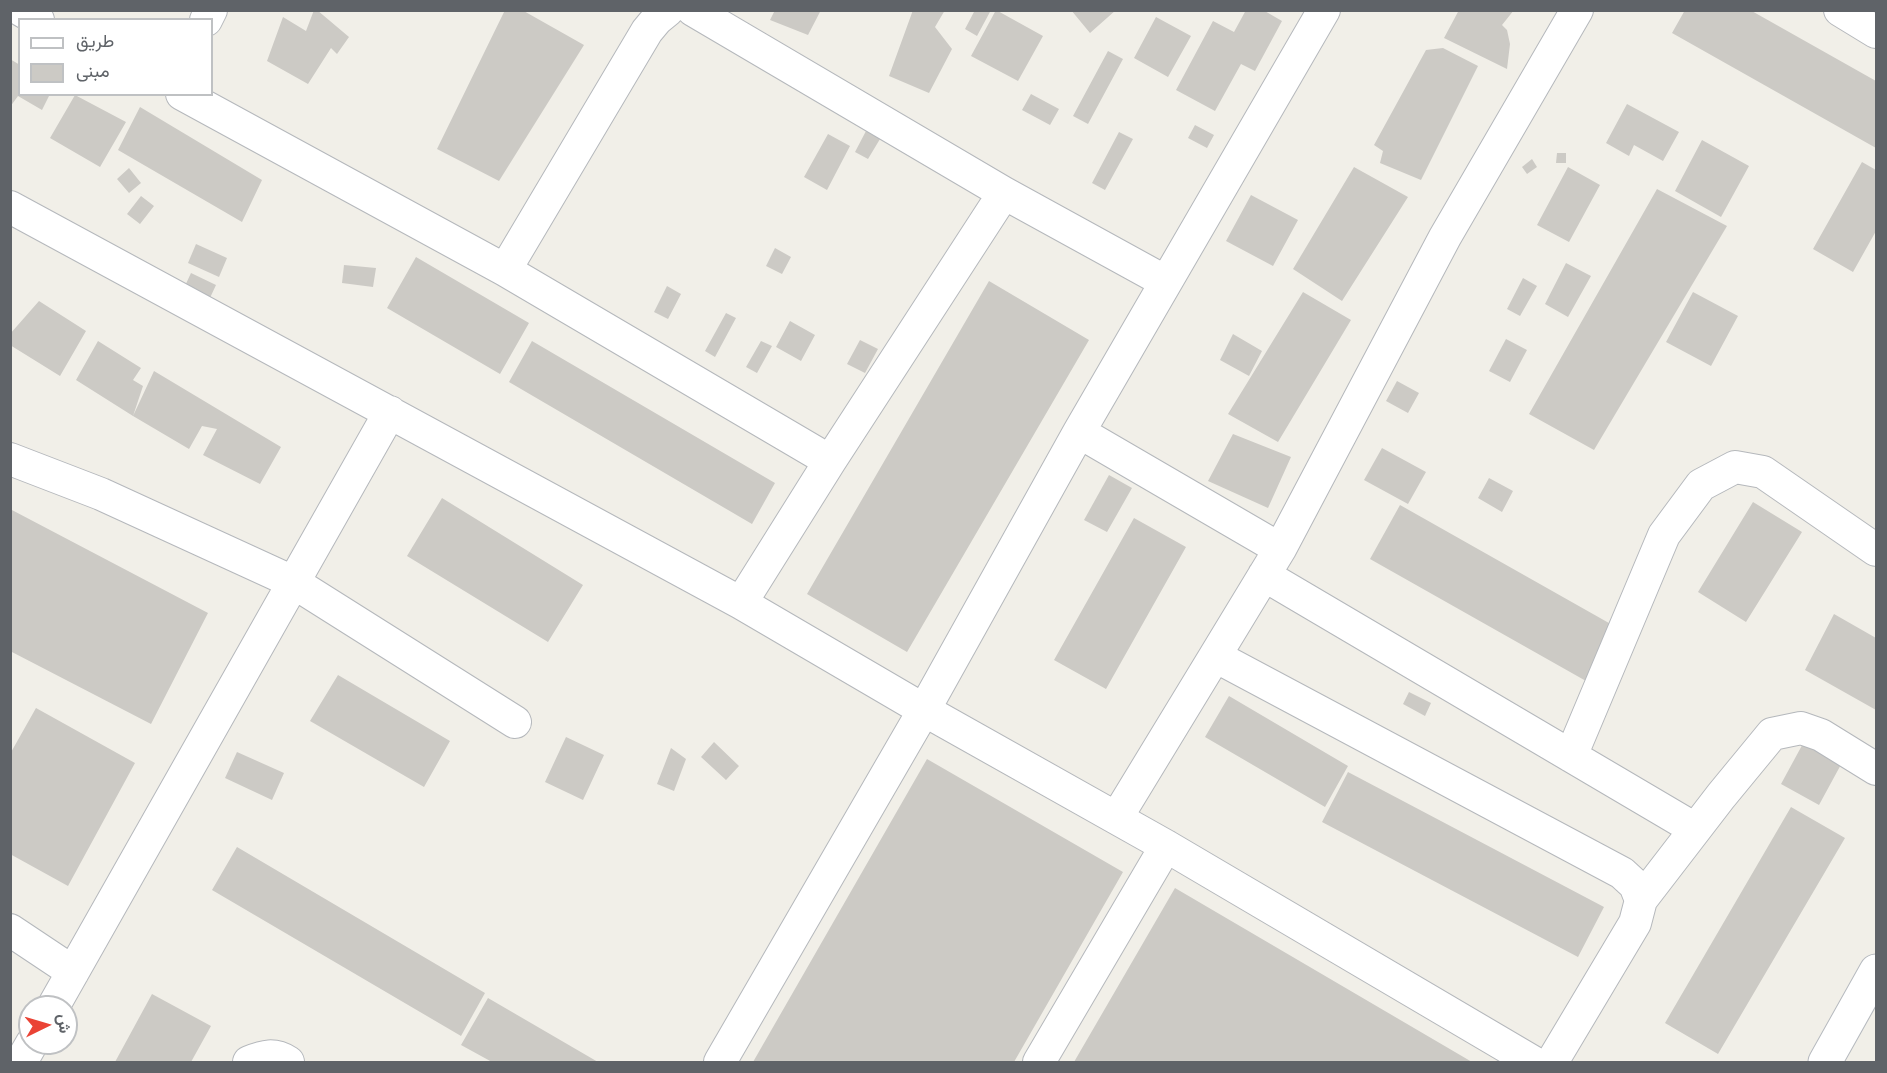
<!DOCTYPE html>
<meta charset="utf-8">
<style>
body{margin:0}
#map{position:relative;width:1887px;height:1073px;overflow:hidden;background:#f1efe8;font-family:Cabin,Vazirmatn,sans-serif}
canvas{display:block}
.frame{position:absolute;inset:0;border:12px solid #5f6368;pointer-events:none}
.legend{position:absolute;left:18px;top:18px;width:195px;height:78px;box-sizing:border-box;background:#fff;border:2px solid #bfc1c3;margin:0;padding:8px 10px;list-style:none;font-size:18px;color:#5f6368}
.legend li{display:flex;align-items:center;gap:12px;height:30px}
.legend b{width:30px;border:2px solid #bfc1c3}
.north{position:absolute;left:18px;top:995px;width:60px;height:60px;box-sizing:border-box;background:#fff;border:2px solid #bfc1c3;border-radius:50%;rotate:85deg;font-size:16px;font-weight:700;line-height:24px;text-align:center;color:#5f6368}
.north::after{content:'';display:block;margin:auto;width:21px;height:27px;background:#ea4335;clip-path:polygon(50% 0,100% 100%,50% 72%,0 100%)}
</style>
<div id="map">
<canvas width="1887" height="1073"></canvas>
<div class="frame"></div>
<ul class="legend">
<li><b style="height:8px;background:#fff"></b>طريق</li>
<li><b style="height:16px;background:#cccac5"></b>مبنى</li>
</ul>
<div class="north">ش</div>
</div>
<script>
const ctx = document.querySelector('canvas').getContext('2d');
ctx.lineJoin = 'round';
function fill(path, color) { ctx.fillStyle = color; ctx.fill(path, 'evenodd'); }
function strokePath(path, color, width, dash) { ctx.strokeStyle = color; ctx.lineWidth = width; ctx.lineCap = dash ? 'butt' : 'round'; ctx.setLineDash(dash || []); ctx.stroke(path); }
fill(new Path2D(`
 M 314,10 L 317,10 L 349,37 L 337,54 L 331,48 L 308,84 L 267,61 L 283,17 L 306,31 Z
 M 505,10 L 522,10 L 584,45 L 499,181 L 437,149 Z
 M 775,10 L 821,10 L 808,35 L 770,20 Z
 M 913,10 L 945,10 L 935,27 L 952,49 L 929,93 L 889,76 Z
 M 975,10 L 991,10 L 977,36 L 965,29 Z
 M 996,10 L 1043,36 L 1018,81 L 971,56 Z
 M 1071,10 L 1116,10 L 1090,33 Z
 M 1246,10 L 1263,10 L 1282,21 L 1255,71 L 1241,64 L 1215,111 L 1176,90 L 1213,21 L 1234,32 Z
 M 1459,10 L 1514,10 L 1502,25 L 1507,30 L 1510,44 L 1507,69 L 1444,38 Z
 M 1685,10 L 1750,10 L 1876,81 L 1876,148 L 1672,33 Z
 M 1156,17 L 1191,36 L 1168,77 L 1134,58 Z
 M 1443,48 L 1478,66 L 1421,180 L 1380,163 L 1383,151 L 1374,145 L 1426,50 Z
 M 1108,51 L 1123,59 L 1088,124 L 1073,116 Z
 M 10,59 L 20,65 L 20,94 L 50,94 L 42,110 L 18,96 L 10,107 Z
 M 1031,94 L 1059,109 L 1050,125 L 1022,110 Z
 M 75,95 L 126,122 L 100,167 L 50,138 Z
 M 1627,104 L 1679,132 L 1663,161 L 1634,145 L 1629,156 L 1606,143 Z
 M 140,107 L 262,180 L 242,222 L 118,150 Z
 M 1195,125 L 1214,135 L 1207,148 L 1188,138 Z
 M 866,131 L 880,139 L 868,159 L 855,152 Z
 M 1119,132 L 1133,139 L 1105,190 L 1092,183 Z
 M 828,134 L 850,146 L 827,190 L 804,177 Z
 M 1702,140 L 1749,166 L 1721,217 L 1675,191 Z
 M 1557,153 L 1566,153 L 1566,163 L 1556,163 Z
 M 1532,159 L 1537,167 L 1527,174 L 1522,167 Z
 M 1862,162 L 1876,170 L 1876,231 L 1853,272 L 1813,249 Z
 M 1354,167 L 1408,197 L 1342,301 L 1293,269 Z
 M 1568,167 L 1600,185 L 1569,242 L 1537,225 Z
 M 129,168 L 141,183 L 129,193 L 117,179 Z
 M 1657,189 L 1727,226 L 1594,450 L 1529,414 Z
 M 1251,195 L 1298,220 L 1273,266 L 1226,241 Z
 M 141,196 L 154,206 L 140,224 L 127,214 Z
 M 196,244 L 227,258 L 219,277 L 188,263 Z
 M 775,248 L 791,257 L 782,274 L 766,266 Z
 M 416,257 L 529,323 L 500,374 L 387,308 Z
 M 1566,263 L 1591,276 L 1568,317 L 1545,304 Z
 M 344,265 L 376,268 L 373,287 L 342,283 Z
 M 191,273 L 216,285 L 209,300 L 184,288 Z
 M 1523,278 L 1537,286 L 1520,316 L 1507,309 Z
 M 989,281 L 1089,340 L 907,652 L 807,594 Z
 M 667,286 L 681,294 L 668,319 L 654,312 Z
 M 1303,292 L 1351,320 L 1278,442 L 1228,414 Z
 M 1693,292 L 1738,316 L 1711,366 L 1666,342 Z
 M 39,301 L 86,331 L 60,376 L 10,345 L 10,334 Z
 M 726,313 L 736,318 L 715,357 L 705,351 Z
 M 790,321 L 815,335 L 801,361 L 776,347 Z
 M 1233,334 L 1262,351 L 1249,376 L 1220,360 Z
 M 1506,339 L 1527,350 L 1510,382 L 1489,371 Z
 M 860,340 L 878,349 L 865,373 L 847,364 Z
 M 98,341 L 141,368 L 133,380 L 143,386 L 133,416 L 76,380 Z
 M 532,341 L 775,483 L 752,524 L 509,382 Z
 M 761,341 L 772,346 L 757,373 L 746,367 Z
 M 154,371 L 281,447 L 260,484 L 203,455 L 217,429 L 202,426 L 189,449 L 133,416 Z
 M 1397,381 L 1419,393 L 1408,413 L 1386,401 Z
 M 1233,434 L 1291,457 L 1268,508 L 1208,481 Z
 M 1382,448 L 1426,472 L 1408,504 L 1364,480 Z
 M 1109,475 L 1132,488 L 1107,532 L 1084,520 Z
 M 1489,478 L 1513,491 L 1502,512 L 1478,498 Z
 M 442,498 L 583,585 L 548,642 L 407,556 Z
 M 1753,502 L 1802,532 L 1746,622 L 1698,592 Z
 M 1400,505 L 1616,627 L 1586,681 L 1370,559 Z
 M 10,509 L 208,613 L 151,724 L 10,651 Z
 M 1134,518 L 1186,547 L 1106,689 L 1054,660 Z
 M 1834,614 L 1876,638 L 1876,710 L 1805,670 Z
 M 338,675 L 450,741 L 424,787 L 310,721 Z
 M 1409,692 L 1431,703 L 1425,716 L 1403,704 Z
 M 1229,696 L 1348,766 L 1325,807 L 1205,737 Z
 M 36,708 L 135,763 L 68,886 L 10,854 L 10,754 Z
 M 566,737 L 604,755 L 583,800 L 545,782 Z
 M 1806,738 L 1844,759 L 1819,805 L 1781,784 Z
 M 714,742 L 739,766 L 726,780 L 701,757 Z
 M 671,748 L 686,759 L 674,791 L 657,784 Z
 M 237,752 L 284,773 L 272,800 L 225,778 Z
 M 927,759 L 1123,872 L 1014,1062 L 753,1062 Z
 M 1348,772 L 1604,907 L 1578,957 L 1322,822 Z
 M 1791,807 L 1845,838 L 1718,1054 L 1665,1023 Z
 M 237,847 L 485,993 L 461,1036 L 212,890 Z
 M 1175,888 L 1472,1062 L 1074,1062 Z
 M 152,994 L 211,1026 L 191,1062 L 115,1062 Z
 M 488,998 L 598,1062 L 492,1062 L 461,1045 Z`), '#cccac5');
const street = new Path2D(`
 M 21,10 L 38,20
 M 693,10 L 1004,193 L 1166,282
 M 1840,10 L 1876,32
 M 206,20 L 211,10
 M 182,94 L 505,270 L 830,461
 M 10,207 L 741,603 L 924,710 L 1166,846 L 1533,1062
 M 505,270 L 647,31 L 657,19 L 668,10
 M 1079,432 L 1280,549 L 1445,237 L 1577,10
 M 10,459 L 101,494 L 293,582 L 515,722
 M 1280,549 L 1215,656 L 1622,873 L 1635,885 L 1641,900
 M 1264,575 L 1695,829
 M 741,603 L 830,461 L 1004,193
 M 1571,756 L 1664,535 L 1701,485 L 1735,467 L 1763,472 L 1876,550
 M 1117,817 L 1215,656
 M 10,930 L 73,972
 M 53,1007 L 390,412
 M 21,1062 L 32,1043
 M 249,1062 C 264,1056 274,1053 288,1062
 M 720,1062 L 924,710 L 1079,432 L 1324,10
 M 1039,1062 L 1166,846
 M 1552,1062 L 1635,923 L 1641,900 L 1721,796 L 1772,734 L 1801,728 L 1821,735 L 1876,769`);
const secondary = new Path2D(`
 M 1825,1062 L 1876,971`);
strokePath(street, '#b5b8bc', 34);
strokePath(secondary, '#b6babf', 35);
strokePath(street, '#fff', 32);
strokePath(secondary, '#fff', 33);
</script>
